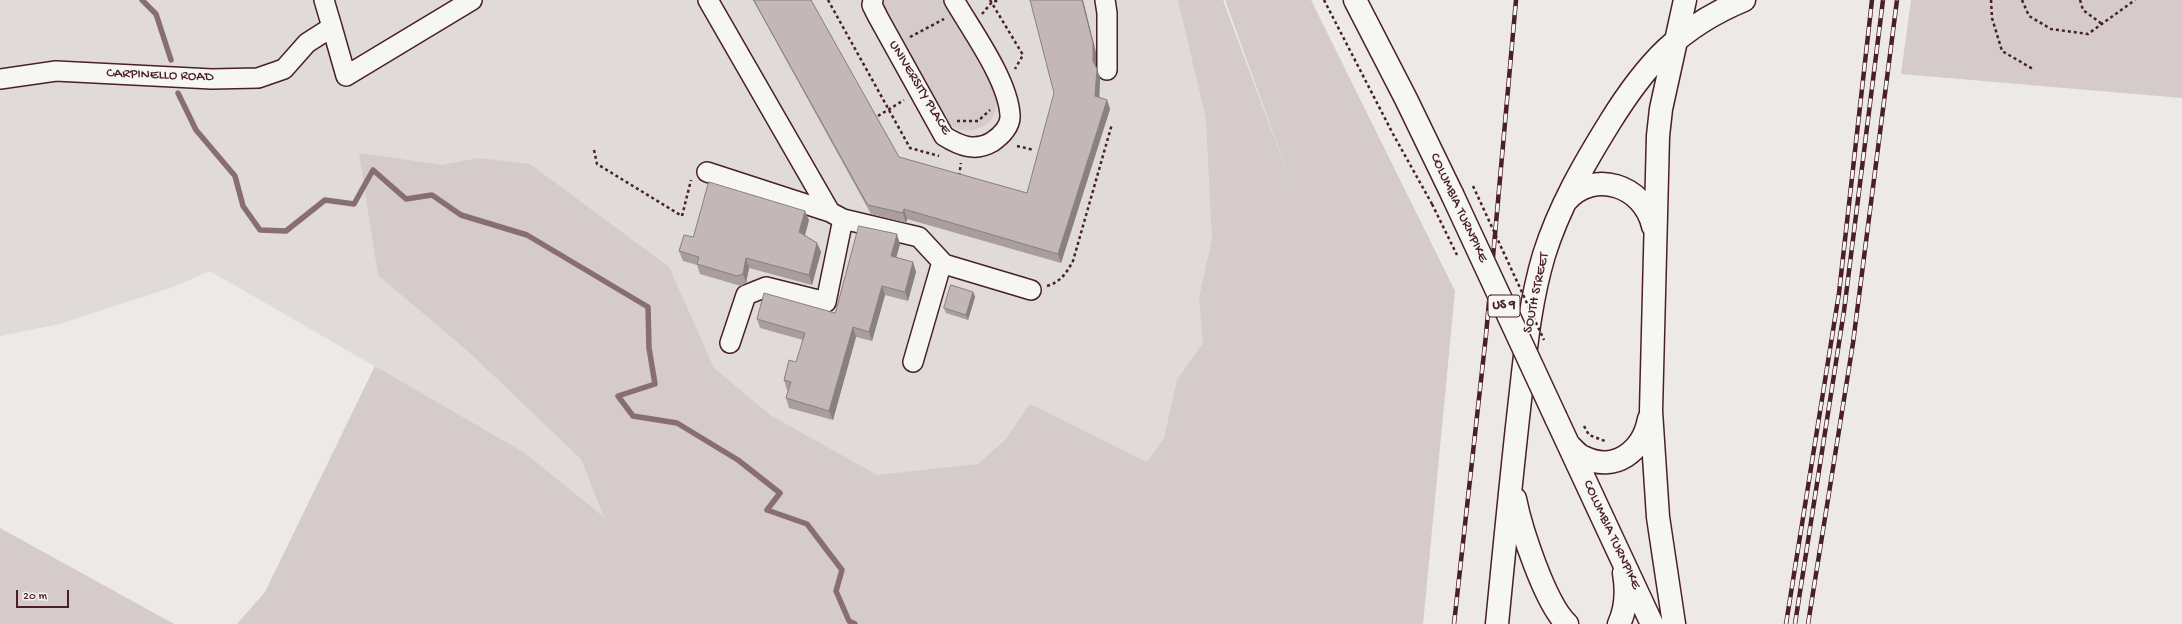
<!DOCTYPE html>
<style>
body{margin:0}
#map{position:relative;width:2182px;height:624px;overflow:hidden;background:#ece9e6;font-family:"Gochi Hand",sans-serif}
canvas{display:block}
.scale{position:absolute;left:16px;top:590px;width:53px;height:18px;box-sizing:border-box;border:2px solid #4a1f2b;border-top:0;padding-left:5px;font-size:12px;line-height:14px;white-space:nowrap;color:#4a1f2b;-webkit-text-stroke:3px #f6f6f2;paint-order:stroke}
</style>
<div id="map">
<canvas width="2182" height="624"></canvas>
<div class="scale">20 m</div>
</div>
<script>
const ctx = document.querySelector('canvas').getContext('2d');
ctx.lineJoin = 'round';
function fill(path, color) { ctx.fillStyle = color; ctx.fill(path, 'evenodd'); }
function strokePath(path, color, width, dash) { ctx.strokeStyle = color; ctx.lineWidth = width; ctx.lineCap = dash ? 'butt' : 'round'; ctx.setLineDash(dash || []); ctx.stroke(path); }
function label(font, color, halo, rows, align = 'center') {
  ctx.font = font + ' "Gochi Hand",sans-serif'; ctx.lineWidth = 3.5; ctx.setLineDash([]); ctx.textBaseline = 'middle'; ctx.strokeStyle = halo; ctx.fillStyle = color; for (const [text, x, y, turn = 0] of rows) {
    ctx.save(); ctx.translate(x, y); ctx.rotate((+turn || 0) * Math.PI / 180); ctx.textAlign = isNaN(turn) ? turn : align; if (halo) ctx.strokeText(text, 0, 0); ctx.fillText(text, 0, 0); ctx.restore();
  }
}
fill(new Path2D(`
 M 0,0 L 1223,0 L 1247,67 L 1312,437 L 734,624 L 525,453 L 210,271 L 173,287 L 59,324 L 0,336 Z`), '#e0dad8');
fill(new Path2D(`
 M 883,0 L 942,0 C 954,21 997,82 997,103 C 996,114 991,123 981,127 C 967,133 959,131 947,123 L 883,5 Z
 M 1178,0 L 1223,0 L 1293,188 L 1225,0 L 1311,0 L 1455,291 L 1423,624 L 237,624 L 265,592 L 375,366 L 525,453 L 604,517 L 581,459 L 471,354 L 378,275 L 359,153 L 442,165 L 478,158 L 530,164 L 669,267 L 714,368 L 770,415 L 877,475 L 978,464 L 1006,439 L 1030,404 L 1147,462 L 1164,438 L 1177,380 L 1203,343 L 1199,298 L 1212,239 L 1206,119 Z
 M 1911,0 L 2182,0 L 2182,98 L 1901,74 Z
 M 0,528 L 174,624 L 0,624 Z`), '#d4cbca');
strokePath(new Path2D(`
 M 142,0 L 156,14 L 171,60
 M 178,93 L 196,130 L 235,176 L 243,206 L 260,230 L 286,231 L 325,200 L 354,204 L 373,170 L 406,199 L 432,195 L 461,215 L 527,235 L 648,307 L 649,348 L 655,384 L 618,396 L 633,416 L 677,423 L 738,460 L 780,493 L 767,510 L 807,524 L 842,570 L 836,591 L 849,621 L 855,624`), '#886e73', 5.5);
const minor = new Path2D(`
 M 708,0 L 830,212
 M 873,0 L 872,5 L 878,17 L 944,136 C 960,146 975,152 992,142 C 1001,136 1011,126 1010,115 C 1008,80 972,31 954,0
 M 1105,0 L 1107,13 L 1107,70
 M 332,27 L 346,76 L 472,0
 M 0,79 L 56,71 L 212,79 L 258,78 L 284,69 L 307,43 L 332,27 L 324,0
 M 707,172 L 830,212 L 843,219 L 919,237 L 944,264 L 1031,290
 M 730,343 L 746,295 L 766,287 L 826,302 L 843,219
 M 913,362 L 942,262`);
const major = new Path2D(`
 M 1355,0 L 1406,99 L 1452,194
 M 1566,201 C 1593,169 1644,185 1653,226
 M 1556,418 L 1652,624
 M 1569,445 C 1573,449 1578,455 1583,457 C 1615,473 1643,451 1649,419
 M 1515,499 C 1521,529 1545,603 1567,624
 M 1497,624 C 1504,552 1511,480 1519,409 C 1525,357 1529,305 1544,255 C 1559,207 1584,164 1610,122 C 1646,64 1679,27 1744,0
 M 1619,624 C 1627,607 1627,591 1624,573
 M 1674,624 L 1658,517 L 1651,411 L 1658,136 L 1661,109 L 1685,0`);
strokePath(minor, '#4a1f2b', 22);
strokePath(major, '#4a1f2b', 25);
strokePath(new Path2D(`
 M 828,0 L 910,148 L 939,156
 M 990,0 L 1023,55 L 1015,69
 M 1324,0 L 1393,134 L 1432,204
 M 1991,0 L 1992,18 L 2002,51 L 2033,69
 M 2022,0 L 2029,16 L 2051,29 L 2088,34 L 2135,0
 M 2080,0 L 2083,10 L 2102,24
 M 982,14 L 992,2 L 1000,0
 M 910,37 L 944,19
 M 878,116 L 904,100
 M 957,121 L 978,121 L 990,110
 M 1017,146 L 1034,150
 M 594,150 L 597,164 L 682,216 L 691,180
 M 959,176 L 961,163
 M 1047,286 C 1061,282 1067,272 1073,261 L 1112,124
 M 1584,426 L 1589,435 L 1605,441`), '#4a1f2b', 2.5, [3, 3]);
strokePath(minor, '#f6f6f2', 19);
strokePath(major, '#f6f6f2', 22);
const rail = new Path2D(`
 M 1454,624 L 1486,335 L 1516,0
 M 1786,624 L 1839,293 L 1872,0
 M 1795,624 L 1844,311 L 1883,0
 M 1808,624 L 1853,343 L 1897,0`);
strokePath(rail, '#4a1f2b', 4.5);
strokePath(rail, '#f6f6f2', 3, [9]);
const majorBridge = new Path2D(`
 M 1452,194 L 1556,418`);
strokePath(majorBridge, '#4a1f2b', 25, []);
strokePath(new Path2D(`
 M 1473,186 L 1544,340
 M 1432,204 L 1457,255`), '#4a1f2b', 2.5, [3, 3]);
strokePath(majorBridge, '#f6f6f2', 22);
fill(new Path2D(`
 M 753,0 L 811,0 L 899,157 L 1027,193 L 1096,52 L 1096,68 L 1100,78 L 1099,98 L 1107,100 L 1110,109 L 1061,263 L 907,219 L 906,223 L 871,214 Z
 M 809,220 L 805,235 L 817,243 L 821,252 L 812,285 L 749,268 L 746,283 L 741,286 L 700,274 L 697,265 L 683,261 L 679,251 Z
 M 900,244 L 896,258 L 913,262 L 916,272 L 908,301 L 885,295 L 872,341 L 856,337 L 833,420 L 789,408 L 786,398 L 788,390 L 787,390 L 784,380 L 796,362 L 803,340 L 760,328 L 757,319 L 835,313 Z
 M 973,292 L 975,297 L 968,320 L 946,313 L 944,308 Z`), '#a99d9d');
fill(new Path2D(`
 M 1082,0 L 1083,0 L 1096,52 L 1096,70 L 1093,61 Z
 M 1097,69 L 1100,78 L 1099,106 L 1095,96 Z
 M 1107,100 L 1110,109 L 1061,263 L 1058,254 Z
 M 904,209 L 907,219 L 906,223 L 903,213 Z
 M 805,211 L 809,220 L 803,242 L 799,232 Z
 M 897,234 L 900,244 L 894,265 L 891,256 Z
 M 817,243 L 821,252 L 812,285 L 809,275 Z
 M 746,258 L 749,268 L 746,283 L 743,274 Z
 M 913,262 L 916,272 L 908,301 L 905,292 Z
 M 882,286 L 885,295 L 872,341 L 869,332 Z
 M 973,292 L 975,297 L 968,320 L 966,315 Z
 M 853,327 L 856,337 L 833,420 L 829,411 Z`), '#898080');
const building = new Path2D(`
 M 754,0 L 811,0 L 899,157 L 1027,193 L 1054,93 L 1030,0 L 1082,0 L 1093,43 L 1093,61 L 1097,69 L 1095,96 L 1107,100 L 1058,254 L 904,209 L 903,213 L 868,205 Z
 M 709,182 L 805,211 L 799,232 L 817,243 L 809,275 L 746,258 L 743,274 L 737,276 L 697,264 L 699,257 L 679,251 L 684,235 L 693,237 Z
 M 859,226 L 897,234 L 891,256 L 913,262 L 905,292 L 882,286 L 869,332 L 853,327 L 829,411 L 786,398 L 791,382 L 784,380 L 789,360 L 796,362 L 805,333 L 757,319 L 764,293 L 835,313 Z
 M 951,285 L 973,292 L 966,315 L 944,308 Z`);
fill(building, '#c4b7b7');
strokePath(building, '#898080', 1);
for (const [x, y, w] of [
 [1504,306,32]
]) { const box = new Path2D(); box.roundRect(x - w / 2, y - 11, w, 22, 3); ctx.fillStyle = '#f6f6f2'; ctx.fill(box); strokePath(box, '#4a1f2b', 1); }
label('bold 13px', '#4a1f2b', null, [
 ["US 9",1504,306]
]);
label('14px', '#4a1f2b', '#f6f6f2', [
 ["CARPINELLO ROAD",160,76,2],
 ["UNIVERSITY PLACE",919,88,59],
 ["COLUMBIA TURNPIKE",1458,208,65],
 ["SOUTH STREET",1537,293,-78],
 ["COLUMBIA TURNPIKE",1611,535,65]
]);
</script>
